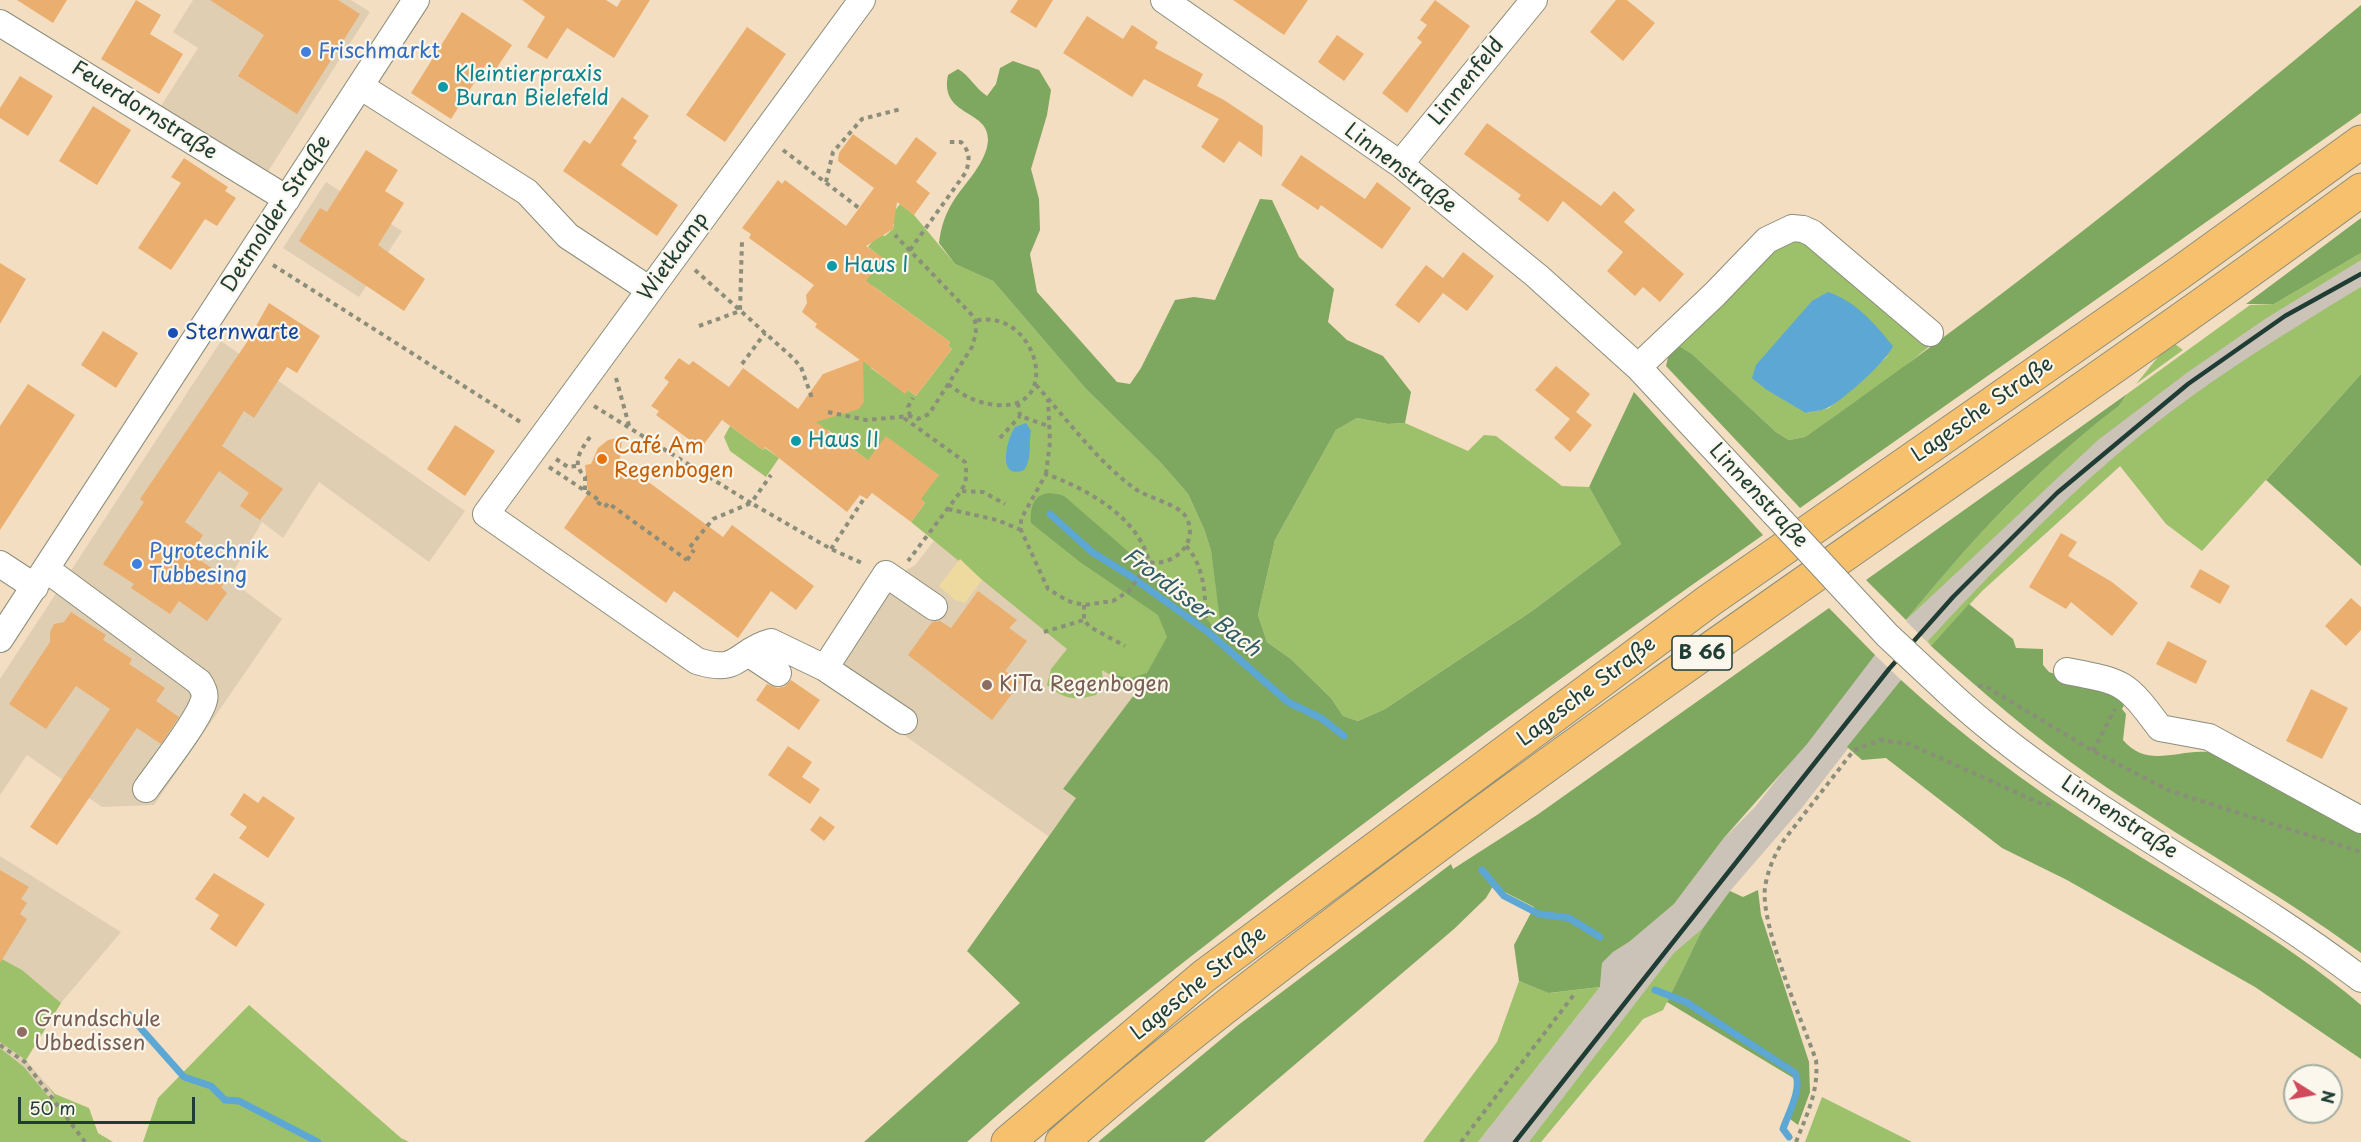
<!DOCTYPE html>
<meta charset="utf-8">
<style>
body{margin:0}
#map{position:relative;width:2361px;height:1142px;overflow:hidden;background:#f4dec2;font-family:"Playpen Sans",sans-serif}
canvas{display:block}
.north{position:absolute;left:2283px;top:1064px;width:60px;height:60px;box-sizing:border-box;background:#fbf7ec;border:2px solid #a3ada2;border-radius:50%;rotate:101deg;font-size:16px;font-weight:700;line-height:24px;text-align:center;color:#1f3d34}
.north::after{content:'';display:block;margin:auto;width:21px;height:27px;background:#d1495b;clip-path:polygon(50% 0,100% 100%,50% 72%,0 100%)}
.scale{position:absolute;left:18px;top:1097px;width:177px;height:27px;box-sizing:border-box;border:3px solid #1f3d34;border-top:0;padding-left:8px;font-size:18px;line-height:21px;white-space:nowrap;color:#1f3d34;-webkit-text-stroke:4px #fbf7ec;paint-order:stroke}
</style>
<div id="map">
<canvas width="2361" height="1142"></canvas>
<div class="north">N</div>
<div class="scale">50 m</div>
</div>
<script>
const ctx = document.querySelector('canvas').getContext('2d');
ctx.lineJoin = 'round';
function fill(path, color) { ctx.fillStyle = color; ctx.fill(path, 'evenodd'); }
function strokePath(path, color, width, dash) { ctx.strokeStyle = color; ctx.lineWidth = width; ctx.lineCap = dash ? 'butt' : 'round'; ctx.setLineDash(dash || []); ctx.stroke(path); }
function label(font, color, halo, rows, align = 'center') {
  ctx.font = font + ' "Playpen Sans",sans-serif'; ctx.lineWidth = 4.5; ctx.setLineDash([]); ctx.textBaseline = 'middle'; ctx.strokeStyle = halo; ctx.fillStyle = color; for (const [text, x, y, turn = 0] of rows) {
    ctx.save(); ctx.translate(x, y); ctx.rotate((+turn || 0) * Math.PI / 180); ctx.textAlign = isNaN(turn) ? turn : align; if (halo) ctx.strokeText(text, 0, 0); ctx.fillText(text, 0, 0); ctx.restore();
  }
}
fill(new Path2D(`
 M 193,0 L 351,0 L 370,12 L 267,173 L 161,106 L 198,48 L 173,32 Z
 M 326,182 L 402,231 L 359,297 L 283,248 Z
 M 221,341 L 465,511 L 429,562 L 319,482 L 283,538 L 262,522 L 229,579 L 282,619 L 154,805 L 102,807 L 27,755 L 0,795 L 0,679 Z
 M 940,533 L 1137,691 L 1063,790 L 1077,798 L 1048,836 L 824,679 L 889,580 L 915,565 Z
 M 0,856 L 121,932 L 61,1003 L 26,1060 L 55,1094 L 28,1142 L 0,1142 Z`), '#e0ceb2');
fill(new Path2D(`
 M 2361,253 L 2361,289 L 2138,450 L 1982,591 L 1931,646 L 1906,621 L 1947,570 L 2104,418 Z
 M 1875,655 L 1901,680 L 1801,809 L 1730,891 L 1703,928 L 1663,1010 L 1643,1019 L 1541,1142 L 1478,1142 L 1600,987 L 1602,963 L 1613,952 L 1629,942 L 1674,904 L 1723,839 L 1755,807 Z`), '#cbc2b8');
fill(new Path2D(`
 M 900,204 L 914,215 L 955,264 L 993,281 L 1086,389 L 1161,463 L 1188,494 L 1204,529 L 1211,551 L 1223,637 L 1137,691 L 1102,670 L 1103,684 L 1096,695 C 1075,701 1063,699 1047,685 L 1051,669 L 1067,649 L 911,522 L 925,503 L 919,498 L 939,475 L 870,462 L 828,430 L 824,432 L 814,425 L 862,356 L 873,364 L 871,368 L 905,393 L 908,390 L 916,396 L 952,349 L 948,346 L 950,342 L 873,286 L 860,281 L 882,258 L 868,247 L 878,234 L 885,236 L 893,229 L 894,224 L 890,217 Z
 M 1803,238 L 1931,345 L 1893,376 L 1805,437 L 1789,440 L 1776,432 L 1692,354 L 1676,344 L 1776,242 ZM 1889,355 L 1829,408 L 1806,413 Z
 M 2361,253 L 2361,260 L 2265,319 L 2188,372 L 2098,440 L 1906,620 C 1970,542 2038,467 2119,406 L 2127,394 L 2250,305 L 2274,304 Z
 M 2361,287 L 2361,374 L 2202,551 L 2166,524 L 2120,466 L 1982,591 L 1931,646 L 1928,641 C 1987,577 2047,515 2113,458 C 2190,392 2275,339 2361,287 Z
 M 2171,341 L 2183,350 L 2136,384 Z
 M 1357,418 L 1388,424 L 1405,423 L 1468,451 L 1484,435 L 1496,436 L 1562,486 L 1589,487 L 1621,544 L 1532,611 L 1385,709 L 1358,721 L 1343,716 L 1331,698 L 1291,659 L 1267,642 L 1258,615 L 1275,540 L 1336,430 Z
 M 730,426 L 763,450 L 765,448 L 779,458 L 766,477 L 730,451 L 724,437 Z
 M 1703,928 L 1663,1010 L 1643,1019 L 1541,1142 L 1529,1142 L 1674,953 Z
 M 0,958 L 22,970 L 61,1003 L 26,1060 L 0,1042 Z
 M 1519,981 L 1550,993 L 1600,987 L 1478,1142 L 1423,1142 L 1497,1042 Z
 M 249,1005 L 401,1138 L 409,1142 L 143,1142 L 158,1098 Z
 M 0,1048 L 24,1067 L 51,1100 L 54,1095 L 47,1085 L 55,1094 L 89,1108 L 98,1133 L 113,1142 L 0,1142 Z
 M 1822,1097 L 1912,1142 L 1805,1142 Z`), '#9dc16b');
fill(new Path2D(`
 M 2361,5 L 2361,113 L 1800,508 L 1666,366 L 1670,349 L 1676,344 L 1692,354 L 1776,432 L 1789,440 L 1805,437 C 1998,303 2181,155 2361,5 Z
 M 1013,61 L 1039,70 L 1051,90 L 1047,115 L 1031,169 L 1039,199 L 1040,230 L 1030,254 L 1037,292 L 1117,382 L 1130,384 L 1141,368 L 1175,300 L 1194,297 L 1215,300 L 1260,199 L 1272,200 L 1299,257 L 1334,289 L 1328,322 L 1347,340 L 1383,356 L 1411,392 L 1405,423 L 1388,424 L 1357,418 L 1336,430 L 1275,540 L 1258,615 L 1267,642 L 1291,659 L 1331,698 L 1343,716 L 1358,721 L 1385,709 L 1532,611 L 1621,544 L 1589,487 L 1634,392 L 1763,535 C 1578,665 1394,797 1216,937 C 1131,1003 1047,1070 967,1142 L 864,1142 L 1020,1003 L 967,951 L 1076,798 L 1063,789 L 1137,691 L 1111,675 L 1132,678 L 1147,673 L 1167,637 L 1158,615 L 1080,562 L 1031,523 C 1029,498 1041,488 1064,496 L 1138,560 L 1192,603 L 1222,636 L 1211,551 L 1204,529 L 1188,494 L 1161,463 L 1086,389 L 993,281 L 955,264 L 939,243 C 941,227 945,214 954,200 C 965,183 987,162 988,140 C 989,109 939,117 948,75 L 958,69 C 970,76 975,88 987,96 L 996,84 L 1000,68 Z
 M 2361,218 L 2361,253 L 2274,304 L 2246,304 Z
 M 2361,374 L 2361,566 L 2266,480 Z
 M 2127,394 L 2119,406 C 2038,467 1970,542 1906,620 L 1866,580 Z
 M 1969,604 L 2013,639 L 2016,648 L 2043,649 L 2043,665 L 2049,672 L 2127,699 L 2122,709 L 2126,714 L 2123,740 C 2149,771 2182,746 2214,753 L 2361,831 L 2361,953 C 2273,889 2179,838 2090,776 C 2033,736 1982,692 1931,646 Z
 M 1829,608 L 1875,655 L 1807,744 L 1723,839 L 1674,904 L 1629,942 L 1613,952 L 1602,963 L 1600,987 L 1549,993 L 1519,981 L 1514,945 L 1534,907 L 1493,886 L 1486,898 L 1454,929 L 1204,1142 L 1098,1142 L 1237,1026 L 1451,864 L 1453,869 L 1537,815 Z
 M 1901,680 C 1960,734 2025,783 2092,826 C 2182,885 2279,935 2361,1005 L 2361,1059 L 2255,987 L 2067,880 L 2002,848 L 1886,758 L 1862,760 L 1847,747 Z
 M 1758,890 L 1761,915 L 1809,1062 L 1810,1092 L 1798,1125 L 1790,1119 L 1795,1097 L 1795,1079 L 1667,1002 L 1703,928 L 1730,891 L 1743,897 Z`), '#7ea75f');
fill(new Path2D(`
 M 960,559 L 982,580 L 965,603 L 955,600 L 939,586 Z`), '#eeda9e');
fill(new Path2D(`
 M 1828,292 C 1857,302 1874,323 1893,346 C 1887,361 1844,399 1829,407 C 1823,411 1813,411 1806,413 L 1767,390 L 1752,378 L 1756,365 L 1812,301 Z
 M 1026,423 L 1031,431 C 1028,445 1033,457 1024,470 C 997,481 1006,440 1015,427 Z`), '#5da7d5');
strokePath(new Path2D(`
 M 1050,514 L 1092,552 L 1129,575 L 1208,632 L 1288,702 L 1321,718 L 1344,736
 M 1482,870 L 1504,896 L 1539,914 L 1569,918 L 1600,937
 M 1655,990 L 1686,1002 L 1795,1073 C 1803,1088 1788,1114 1783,1129 L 1789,1137
 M 129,1015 L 184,1077 L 211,1086 L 225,1100 L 239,1101 L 318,1142`), '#5da7d5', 7);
fill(new Path2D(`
 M 17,0 L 67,0 L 53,23 Z
 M 136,0 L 161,15 L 150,34 L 183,54 L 159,94 L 101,59 Z
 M 210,0 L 338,0 L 360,14 L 297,114 L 238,76 L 264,35 Z
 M 522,0 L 606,0 L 617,7 L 621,0 L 650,0 L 614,58 L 567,28 L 547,59 L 527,47 L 545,17 Z
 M 1018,0 L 1053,0 L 1036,28 L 1010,12 Z
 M 1233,0 L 1308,0 L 1284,35 Z
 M 1435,0 L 1470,26 L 1407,113 L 1382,93 L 1422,42 L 1417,38 L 1427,25 L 1420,20 Z
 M 1616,0 L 1627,0 L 1655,23 L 1623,61 L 1590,32 Z
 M 462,12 L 512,45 L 496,69 L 487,63 L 451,119 L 411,93 Z
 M 1087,16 L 1123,39 L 1132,25 L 1158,42 L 1155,48 L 1203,74 L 1197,86 L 1224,100 L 1263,126 L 1262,157 L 1239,141 L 1224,163 L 1201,147 L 1219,119 L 1144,79 L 1132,97 L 1063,53 Z
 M 747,27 L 786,54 L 725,142 L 686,115 Z
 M 1337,35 L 1364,54 L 1344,81 L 1318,62 Z
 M 20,76 L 53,96 L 28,136 L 0,118 L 0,108 Z
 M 622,97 L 649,116 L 633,138 L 637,141 L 621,165 L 678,205 L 657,236 L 563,171 L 584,140 L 590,144 Z
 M 93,106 L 131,130 L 97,185 L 59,161 Z
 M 1487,123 L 1601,206 L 1614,191 L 1635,210 L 1624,222 L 1684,274 L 1660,302 L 1643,287 L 1635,296 L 1607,271 L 1623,252 L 1563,201 L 1548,222 L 1518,199 L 1521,195 L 1464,154 Z
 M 853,134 L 896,165 L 916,137 L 937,153 L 916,182 L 930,193 L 914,215 L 897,202 L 893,229 L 866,246 L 883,258 L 866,281 L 950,342 L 948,346 L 952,349 L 916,396 L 908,390 L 905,394 L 863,361 L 864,402 L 859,409 L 816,422 L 868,460 L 886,436 L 939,475 L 921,499 L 925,503 L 911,522 L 872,493 L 867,499 L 860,495 L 847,512 L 765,447 L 763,450 L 722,420 L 704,444 L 701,442 L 698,446 L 656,415 L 659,411 L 651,406 L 669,382 L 664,378 L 679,358 L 689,365 L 693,361 L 729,387 L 743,368 L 798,409 L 823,374 L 860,360 L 815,327 L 817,324 L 802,312 L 807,303 L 806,295 L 814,285 L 749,238 L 751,234 L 742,228 L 778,180 L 782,184 L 785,180 L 846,226 L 874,188 L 838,161 L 839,153 Z
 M 366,150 L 398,170 L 385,191 L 404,203 L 378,245 L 425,279 L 404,311 L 299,241 L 320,208 L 327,212 Z
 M 1301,155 L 1365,199 L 1377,182 L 1411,208 L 1382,249 L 1321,205 L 1318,210 L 1281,185 Z
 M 184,158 L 228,187 L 225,191 L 236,198 L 217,226 L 205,219 L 171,270 L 138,248 L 181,183 L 171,177 Z
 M 1463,252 L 1494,276 L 1467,311 L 1443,293 L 1419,323 L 1395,305 L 1426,265 L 1443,278 Z
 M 0,263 L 26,279 L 0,324 Z
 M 269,303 L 320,336 L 297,373 L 287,367 L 254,418 L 244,411 L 222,446 L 283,489 L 260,520 L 240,506 L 249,493 L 219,471 L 185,522 L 203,535 L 191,554 L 228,579 L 221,587 L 227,593 L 207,621 L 179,601 L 170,614 L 131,588 L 134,584 L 103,564 L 144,502 L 140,499 L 247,342 Z
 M 103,331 L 138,353 L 116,388 L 81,365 Z
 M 1556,366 L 1590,394 L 1576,412 L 1592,425 L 1570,452 L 1554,438 L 1570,419 L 1535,390 Z
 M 28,384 L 75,415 L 0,530 L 0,426 Z
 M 455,425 L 495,451 L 465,496 L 427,469 Z
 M 622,437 L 620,461 L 723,537 L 732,525 L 814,586 L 796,610 L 771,591 L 738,638 L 674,591 L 666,603 L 564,528 L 588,493 L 585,465 L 591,464 L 598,448 L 608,440 Z
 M 2061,533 L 2077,542 L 2068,556 L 2112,582 L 2138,603 L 2112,636 L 2071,602 L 2066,609 L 2029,587 Z
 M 2200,569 L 2230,586 L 2220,604 L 2190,587 Z
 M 978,591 L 1017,620 L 1009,628 L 1027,641 L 1005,671 L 1021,682 L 992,720 L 908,655 L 932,622 L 940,621 L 951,628 Z
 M 2351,598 L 2361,607 L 2361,630 L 2346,646 L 2325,626 Z
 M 71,612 L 106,635 L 103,640 L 132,659 L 129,664 L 165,688 L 156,701 L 179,717 L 161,744 L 137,728 L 57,845 L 30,827 L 110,709 L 76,686 L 46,729 L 9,704 L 50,642 L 50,632 L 54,624 L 64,622 Z
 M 2168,641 L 2207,661 L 2196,684 L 2156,664 Z
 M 791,680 L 820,700 L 799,730 L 756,700 L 767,684 L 778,688 L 785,686 Z
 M 2311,689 L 2348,708 L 2322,759 L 2286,741 Z
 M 788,746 L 812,762 L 802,777 L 820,789 L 810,804 L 768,775 Z
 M 244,793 L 258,803 L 263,796 L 295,818 L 268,858 L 239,838 L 247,827 L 230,815 Z
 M 820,816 L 835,827 L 824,841 L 810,830 Z
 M 0,870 L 29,887 L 21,899 L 27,903 L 20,914 L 27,919 L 0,963 Z
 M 214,873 L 265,904 L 236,947 L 210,929 L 219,915 L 195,899 Z`), '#eaae6f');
const minor = new Path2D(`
 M 1164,0 L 1400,164 L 1537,276 L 1638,367 L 1774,513
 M 0,23 L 287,199
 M 360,86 L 527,192 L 568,236 L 650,290
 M 1400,164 L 1534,0
 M 1638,367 L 1715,294 L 1767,240 L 1792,228 L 1803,229 L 1812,233 L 1930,333
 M 0,564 L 35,587
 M 46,569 L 199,682 C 203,688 206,694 204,700 C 199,720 160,769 146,789
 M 0,639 L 416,0
 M 748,653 L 778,673
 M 825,668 L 771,642 C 736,651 741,675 697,661 L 486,514 L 862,0
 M 2067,671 C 2124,682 2125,681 2160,728 L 2209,737 L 2361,820
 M 1948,692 C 2071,806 2228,877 2361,979
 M 904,721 L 825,668 L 886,574 L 934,607`);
const highway = new Path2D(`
 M 1008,1142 L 1204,976 L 1710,600 L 2178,274 L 2361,142
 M 1062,1142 C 1165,1051 1275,968 1385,885 C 1704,644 2039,426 2361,190`);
strokePath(minor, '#8a8e7b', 28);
strokePath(highway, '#8a8e7b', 35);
strokePath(new Path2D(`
 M 783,150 L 859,208
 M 826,182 L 833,152 L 862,119 L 901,109
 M 910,250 L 966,172 C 970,159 970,152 961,142 L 949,142
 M 273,265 L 522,423
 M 695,270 L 793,358 L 801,367 L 813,401
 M 699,326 L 740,311 L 742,240
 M 742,364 L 765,333
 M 616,378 L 630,429
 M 948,384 C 963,396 977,403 997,405 C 1065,411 1036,306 975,321
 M 1036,385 C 1066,418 1098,462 1134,488 C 1147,498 1179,504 1186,517 C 1200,542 1174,567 1149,562 C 1139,517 1085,488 1046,474 L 1021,519 L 1021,530 L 1048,589 L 1068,601 L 1084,605 L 1113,601 L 1129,591 L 1149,562
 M 1018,403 L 1020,416 L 1048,426
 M 594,406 L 751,503 L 771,475
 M 828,412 L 866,420 L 910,416 L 918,419 L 929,414 L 972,347 L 976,333 L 975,321 L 971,314 L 895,235
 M 910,416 L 908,407 L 913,398
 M 904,418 L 965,462 C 967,474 967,481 961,491 L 908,561
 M 1000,438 L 1020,416
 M 556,459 L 568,467 L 577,466
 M 549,467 L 599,500 L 597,502 L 605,507
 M 1046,474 L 1050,442 L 1048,399
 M 585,490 L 585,477 C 571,463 580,451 590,437
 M 962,491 L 983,492 L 1005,504
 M 948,509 L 997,520 L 1021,530
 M 1186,546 C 1204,565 1205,593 1206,618
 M 690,547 L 713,519 L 751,503 L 831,549 L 864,564
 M 831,549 L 865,497
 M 687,560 L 694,550
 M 1084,605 L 1084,620 L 1090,627 L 1125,646
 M 1044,632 L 1084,620
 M 1978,686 L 1985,686 L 2093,751 L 2170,791 L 2361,852
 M 2093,751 L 2115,709
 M 0,1045 L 25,1062 L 85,1142
 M 1461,1142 L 1576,992
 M 1796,1142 C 1807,1114 1819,1091 1816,1060 C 1802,1021 1760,925 1765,887 C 1768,870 1774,855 1784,840 L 1854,750 L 1881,740 L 1909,744 L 2042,804 L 2051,804`), '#8a8e7b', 4, [4.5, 4.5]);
strokePath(minor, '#fff', 26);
strokePath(highway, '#f7c06c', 33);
strokePath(new Path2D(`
 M 1515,1142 L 1889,669 L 1953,597 L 2057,493 L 2188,384 L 2285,316 L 2361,274`), '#1f3d34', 4.5);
const minorBridge = new Path2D(`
 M 1774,513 L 1887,635 L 1948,692`);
strokePath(minorBridge, '#8a8e7b', 28, []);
strokePath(new Path2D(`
 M 605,507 L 608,503 L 687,560`), '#8a8e7b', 4, [4.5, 4.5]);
strokePath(minorBridge, '#fff', 26);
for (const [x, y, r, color] of [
 [306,52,6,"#3f7fe0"],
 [443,87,6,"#0f9aa8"],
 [832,266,6,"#0f9aa8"],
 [173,333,6,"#1a4fb4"],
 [796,441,6,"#0f9aa8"],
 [602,459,6,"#e8710a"],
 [137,564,6,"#3f7fe0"],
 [987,685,6,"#8d6e63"],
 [22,1032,6,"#8d6e63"]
]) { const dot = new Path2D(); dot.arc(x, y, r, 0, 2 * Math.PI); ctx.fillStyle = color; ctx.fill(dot); strokePath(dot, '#fbf7ec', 2); }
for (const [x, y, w] of [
 [1702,653,60]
]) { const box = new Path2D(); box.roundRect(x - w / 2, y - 17, w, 34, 4.5); ctx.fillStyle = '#fbf7ec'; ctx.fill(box); strokePath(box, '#1f3d34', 1.5); }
label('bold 20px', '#1f3d34', null, [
 ["B 66",1702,653]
]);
label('21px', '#366cbe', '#fbf7ec', [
 ["Frischmarkt",318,52],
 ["Pyrotechnik",149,552],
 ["Tubbesing",149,576]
], 'left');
label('21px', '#0d838f', '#fbf7ec', [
 ["Kleintierpraxis",455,75],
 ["Buran Bielefeld",455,99],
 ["Haus I",844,266],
 ["Haus II",808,441]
], 'left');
label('21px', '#1f3d34', '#fbf7ec', [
 ["Linnenfeld",1467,82,-51],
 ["Feuerdornstraße",144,111,32],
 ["Linnenstraße",1400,169,37],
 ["Detmolder Straße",277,214,-57],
 ["Wietkamp",674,257,-54],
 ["Lagesche Straße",1983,410,-35],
 ["Linnenstraße",1758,496,47],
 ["Lagesche Straße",1587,692,-37],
 ["Linnenstraße",2119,818,33],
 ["Lagesche Straße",1199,984,-39]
]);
label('21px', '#164399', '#fbf7ec', [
 ["Sternwarte",185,333]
], 'left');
label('21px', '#c56008', '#fbf7ec', [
 ["Café Am",614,447],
 ["Regenbogen",614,471]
], 'left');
label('21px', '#785e54', '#fbf7ec', [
 ["KiTa Regenbogen",999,685],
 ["Grundschule",34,1020],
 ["Ubbedissen",34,1044]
], 'left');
label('italic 22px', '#325d64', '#fbf7ec', [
 ["Frordisser Bach",1191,603,37]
]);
</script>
